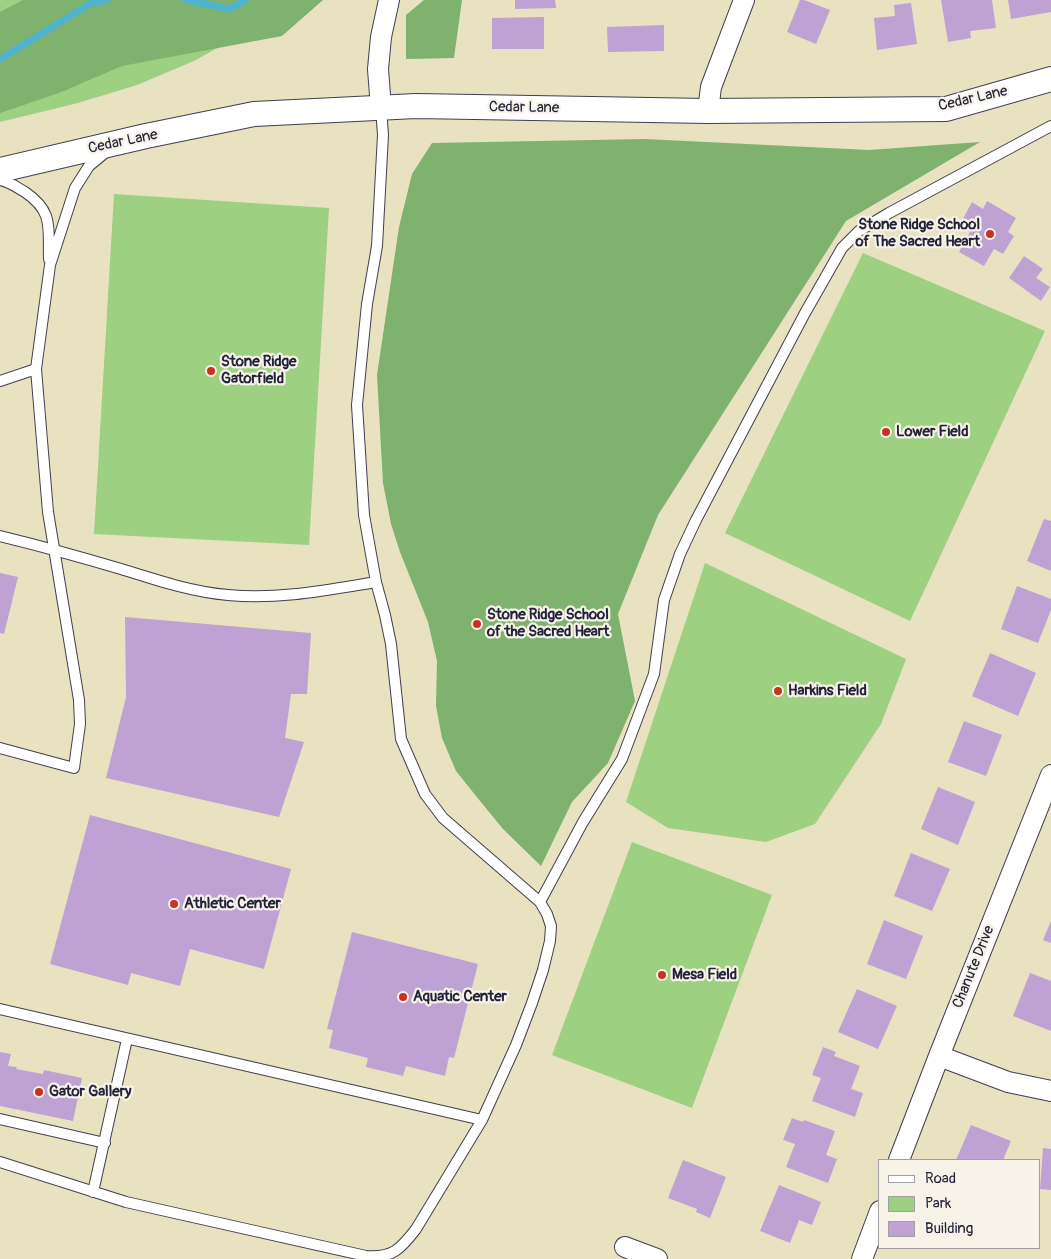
<!DOCTYPE html>
<style>
body{margin:0}
#map{position:relative;width:1051px;height:1259px;overflow:hidden;background:#e8e2c1;font-family:Pangolin,sans-serif}
canvas{display:block}
.legend{position:absolute;left:878px;top:1159px;width:162px;height:90px;box-sizing:border-box;background:#f7f3e8;border:1px solid #a29fa3;margin:0;padding:6px 9px;list-style:none;font-size:15px;color:#22223b}
.legend li{display:flex;align-items:center;gap:10px;height:25px}
.legend b{width:25px;border:1px solid #a29fa3}
</style>
<div id="map">
<canvas width="1051" height="1259"></canvas>
<ul class="legend">
<li><b style="height:6px;background:#fff"></b>Road</li>
<li><b style="height:14px;background:#9dd080"></b>Park</li>
<li><b style="height:14px;background:#bea2d4"></b>Building</li>
</ul>
</div>
<script>
const ctx = document.querySelector('canvas').getContext('2d');
ctx.lineJoin = 'round';
function fill(path, color) { ctx.fillStyle = color; ctx.fill(path, 'evenodd'); }
function strokePath(path, color, width, dash) { ctx.strokeStyle = color; ctx.lineWidth = width; ctx.lineCap = dash ? 'butt' : 'round'; ctx.setLineDash(dash || []); ctx.stroke(path); }
function label(font, color, halo, rows, align = 'center') {
  ctx.font = font + ' Pangolin,sans-serif'; ctx.lineWidth = 4.5; ctx.setLineDash([]); ctx.textBaseline = 'middle'; ctx.strokeStyle = halo; ctx.fillStyle = color; for (const [text, x, y, turn = 0] of rows) {
    ctx.save(); ctx.translate(x, y); ctx.rotate((+turn || 0) * Math.PI / 180); ctx.textAlign = isNaN(turn) ? turn : align; if (halo) ctx.strokeText(text, 0, 0); ctx.fillText(text, 0, 0); ctx.restore();
  }
}
fill(new Path2D(`
 M 1,0 L 292,0 L 248,31 L 194,61 L 137,85 L 78,103 L 0,122 L 0,1 Z
 M 114,194 L 329,208 L 309,545 L 94,534 Z
 M 863,253 L 1045,331 L 910,621 L 725,533 Z
 M 705,563 L 906,659 L 881,724 L 815,824 L 766,842 L 668,828 L 626,802 Z
 M 632,842 L 772,895 L 692,1108 L 552,1055 Z`), '#9dd080');
fill(new Path2D(`
 M 23,0 L 323,0 L 282,36 L 122,66 L 59,93 L 0,113 L 0,12 Z
 M 424,0 L 462,0 L 454,58 L 406,59 L 406,15 Z
 M 645,139 L 869,150 L 980,142 L 846,221 L 658,515 L 618,614 L 635,701 L 608,763 L 572,802 L 541,866 L 503,829 L 476,796 L 456,771 L 442,738 L 436,706 L 437,661 L 428,622 L 400,552 L 391,524 L 383,483 L 377,375 L 399,227 L 412,174 L 432,143 Z`), '#7eb26e');
strokePath(new Path2D(`
 M 186,0 L 230,9 L 245,0
 M 0,59 L 91,3 L 107,0`), '#4fb3ce', 7);
fill(new Path2D(`
 M 515,0 L 555,0 L 556,8 L 515,9 Z
 M 800,0 L 804,0 L 830,10 L 816,44 L 787,32 Z
 M 941,0 L 992,0 L 996,28 L 970,31 L 971,38 L 948,42 Z
 M 1008,0 L 1051,0 L 1051,12 L 1011,19 Z
 M 911,3 L 917,44 L 877,50 L 874,18 L 895,16 L 894,5 Z
 M 544,17 L 544,49 L 492,49 L 492,18 Z
 M 664,25 L 664,51 L 608,52 L 607,27 Z
 M 987,201 L 1016,218 L 1008,232 L 1014,236 L 1003,254 L 994,249 L 984,266 L 959,252 L 970,232 L 959,226 L 972,202 L 983,209 Z
 M 1024,256 L 1043,269 L 1036,278 L 1050,287 L 1041,301 L 1009,278 Z
 M 1044,519 L 1051,521 L 1051,571 L 1027,561 Z
 M 0,573 L 18,577 L 4,634 L 0,633 Z
 M 1017,586 L 1051,599 L 1051,610 L 1038,643 L 1001,629 Z
 M 125,617 L 311,633 L 307,694 L 291,694 L 285,738 L 304,742 L 279,817 L 106,778 L 126,697 Z
 M 990,653 L 1036,673 L 1018,716 L 972,696 Z
 M 964,721 L 1002,735 L 986,776 L 948,762 Z
 M 938,787 L 975,802 L 958,845 L 921,829 Z
 M 90,815 L 291,869 L 264,969 L 190,949 L 180,986 L 131,973 L 128,985 L 50,964 Z
 M 911,853 L 950,869 L 932,911 L 894,896 Z
 M 884,920 L 923,936 L 906,979 L 867,964 Z
 M 1051,921 L 1051,943 L 1043,940 Z
 M 352,932 L 478,964 L 454,1058 L 449,1057 L 445,1076 L 406,1066 L 403,1076 L 366,1067 L 368,1058 L 329,1048 L 333,1030 L 327,1029 Z
 M 1030,973 L 1051,981 L 1051,1031 L 1013,1016 Z
 M 857,989 L 897,1006 L 878,1049 L 838,1032 Z
 M 823,1047 L 836,1052 L 834,1056 L 860,1066 L 851,1089 L 863,1093 L 855,1117 L 812,1101 L 821,1078 L 812,1075 Z
 M 0,1052 L 11,1054 L 8,1066 L 17,1067 L 16,1069 L 43,1074 L 44,1070 L 82,1078 L 73,1121 L 0,1106 Z
 M 792,1118 L 803,1122 L 804,1120 L 835,1131 L 826,1155 L 837,1159 L 828,1183 L 786,1167 L 795,1144 L 783,1140 Z
 M 971,1125 L 1011,1141 L 1003,1160 L 956,1160 Z
 M 1043,1148 L 1051,1149 L 1051,1190 L 1040,1189 Z
 M 683,1160 L 726,1177 L 710,1218 L 696,1212 L 697,1209 L 668,1198 Z
 M 779,1185 L 821,1202 L 812,1225 L 799,1220 L 790,1243 L 760,1231 Z`), '#bea2d4');
const service = new Path2D(`
 M 0,180 C 10,182 16,187 25,192 C 54,212 48,227 49,259
 M 0,381 L 36,369
 M 0,536 C 41,546 81,557 121,569 C 156,580 192,592 228,595 C 278,600 327,590 376,582 L 364,515 L 357,405 L 367,304 L 377,246 L 383,135 L 381,108
 M 0,748 L 74,768 L 80,724 L 79,700 L 48,512 L 36,369 L 50,265 L 75,188 L 89,166 L 106,152
 M 540,902 L 583,822 L 622,759 L 654,674 L 664,600 L 680,554 L 696,520 L 805,313 L 842,248 L 859,231 L 889,213 L 1051,126
 M 0,1009 L 482,1120
 M 0,1119 L 105,1143
 M 0,1162 L 126,1202 L 366,1256 C 392,1258 400,1250 416,1229 L 482,1120 L 516,1045 L 532,1003 L 543,970 L 550,941 L 551,926 L 547,914 L 540,902 L 443,818 L 425,794 L 401,739 L 391,644 L 385,615 L 376,582
 M 93,1192 L 127,1039`);
const minor = new Path2D(`
 M 381,108 L 378,69 L 381,37 L 389,0
 M 708,111 L 711,87 L 744,0
 M 939,1056 L 1008,1082 L 1051,1091
 M 899,1160 L 939,1056 L 1051,775
 M 625,1247 L 657,1259
 M 862,1259 L 880,1211`);
const tertiary = new Path2D(`
 M 0,170 L 146,136 L 254,114 L 416,106 L 708,111 L 946,109 L 1051,79`);
strokePath(service, '#403f4f', 12);
strokePath(minor, '#403f4f', 22);
strokePath(tertiary, '#403f4f', 26);
strokePath(service, '#fff', 10);
strokePath(minor, '#fff', 20);
strokePath(tertiary, '#fff', 24);
for (const [x, y, r, color] of [
 [990,234,5,"#c8321e"],
 [211,371,5,"#c8321e"],
 [886,432,5,"#c8321e"],
 [477,624,5,"#c8321e"],
 [778,691,5,"#c8321e"],
 [174,904,5,"#c8321e"],
 [662,975,5,"#c8321e"],
 [403,997,5,"#c8321e"],
 [39,1092,5,"#c8321e"]
]) { const dot = new Path2D(); dot.arc(x, y, r, 0, 2 * Math.PI); ctx.fillStyle = color; ctx.fill(dot); strokePath(dot, '#f7f3e8', 2); }
label('15px', '#22223b', '#f7f3e8', [
 ["Cedar Lane",973,99,-13],
 ["Cedar Lane",524,108,1],
 ["Cedar Lane",123,142,-12],
 ["Chanute Drive",974,967,-68]
]);
label('bold 15px', '#22223b', '#f7f3e8', [
 ["Stone Ridge School",980,225,"right"],
 ["of The Sacred Heart",980,242,"right"],
 ["Stone Ridge",221,362],
 ["Gatorfield",221,379],
 ["Lower Field",896,432],
 ["Stone Ridge School",487,615],
 ["of the Sacred Heart",487,632],
 ["Harkins Field",788,691],
 ["Athletic Center",184,904],
 ["Mesa Field",672,975],
 ["Aquatic Center",413,997],
 ["Gator Gallery",49,1092]
], 'left');
</script>
